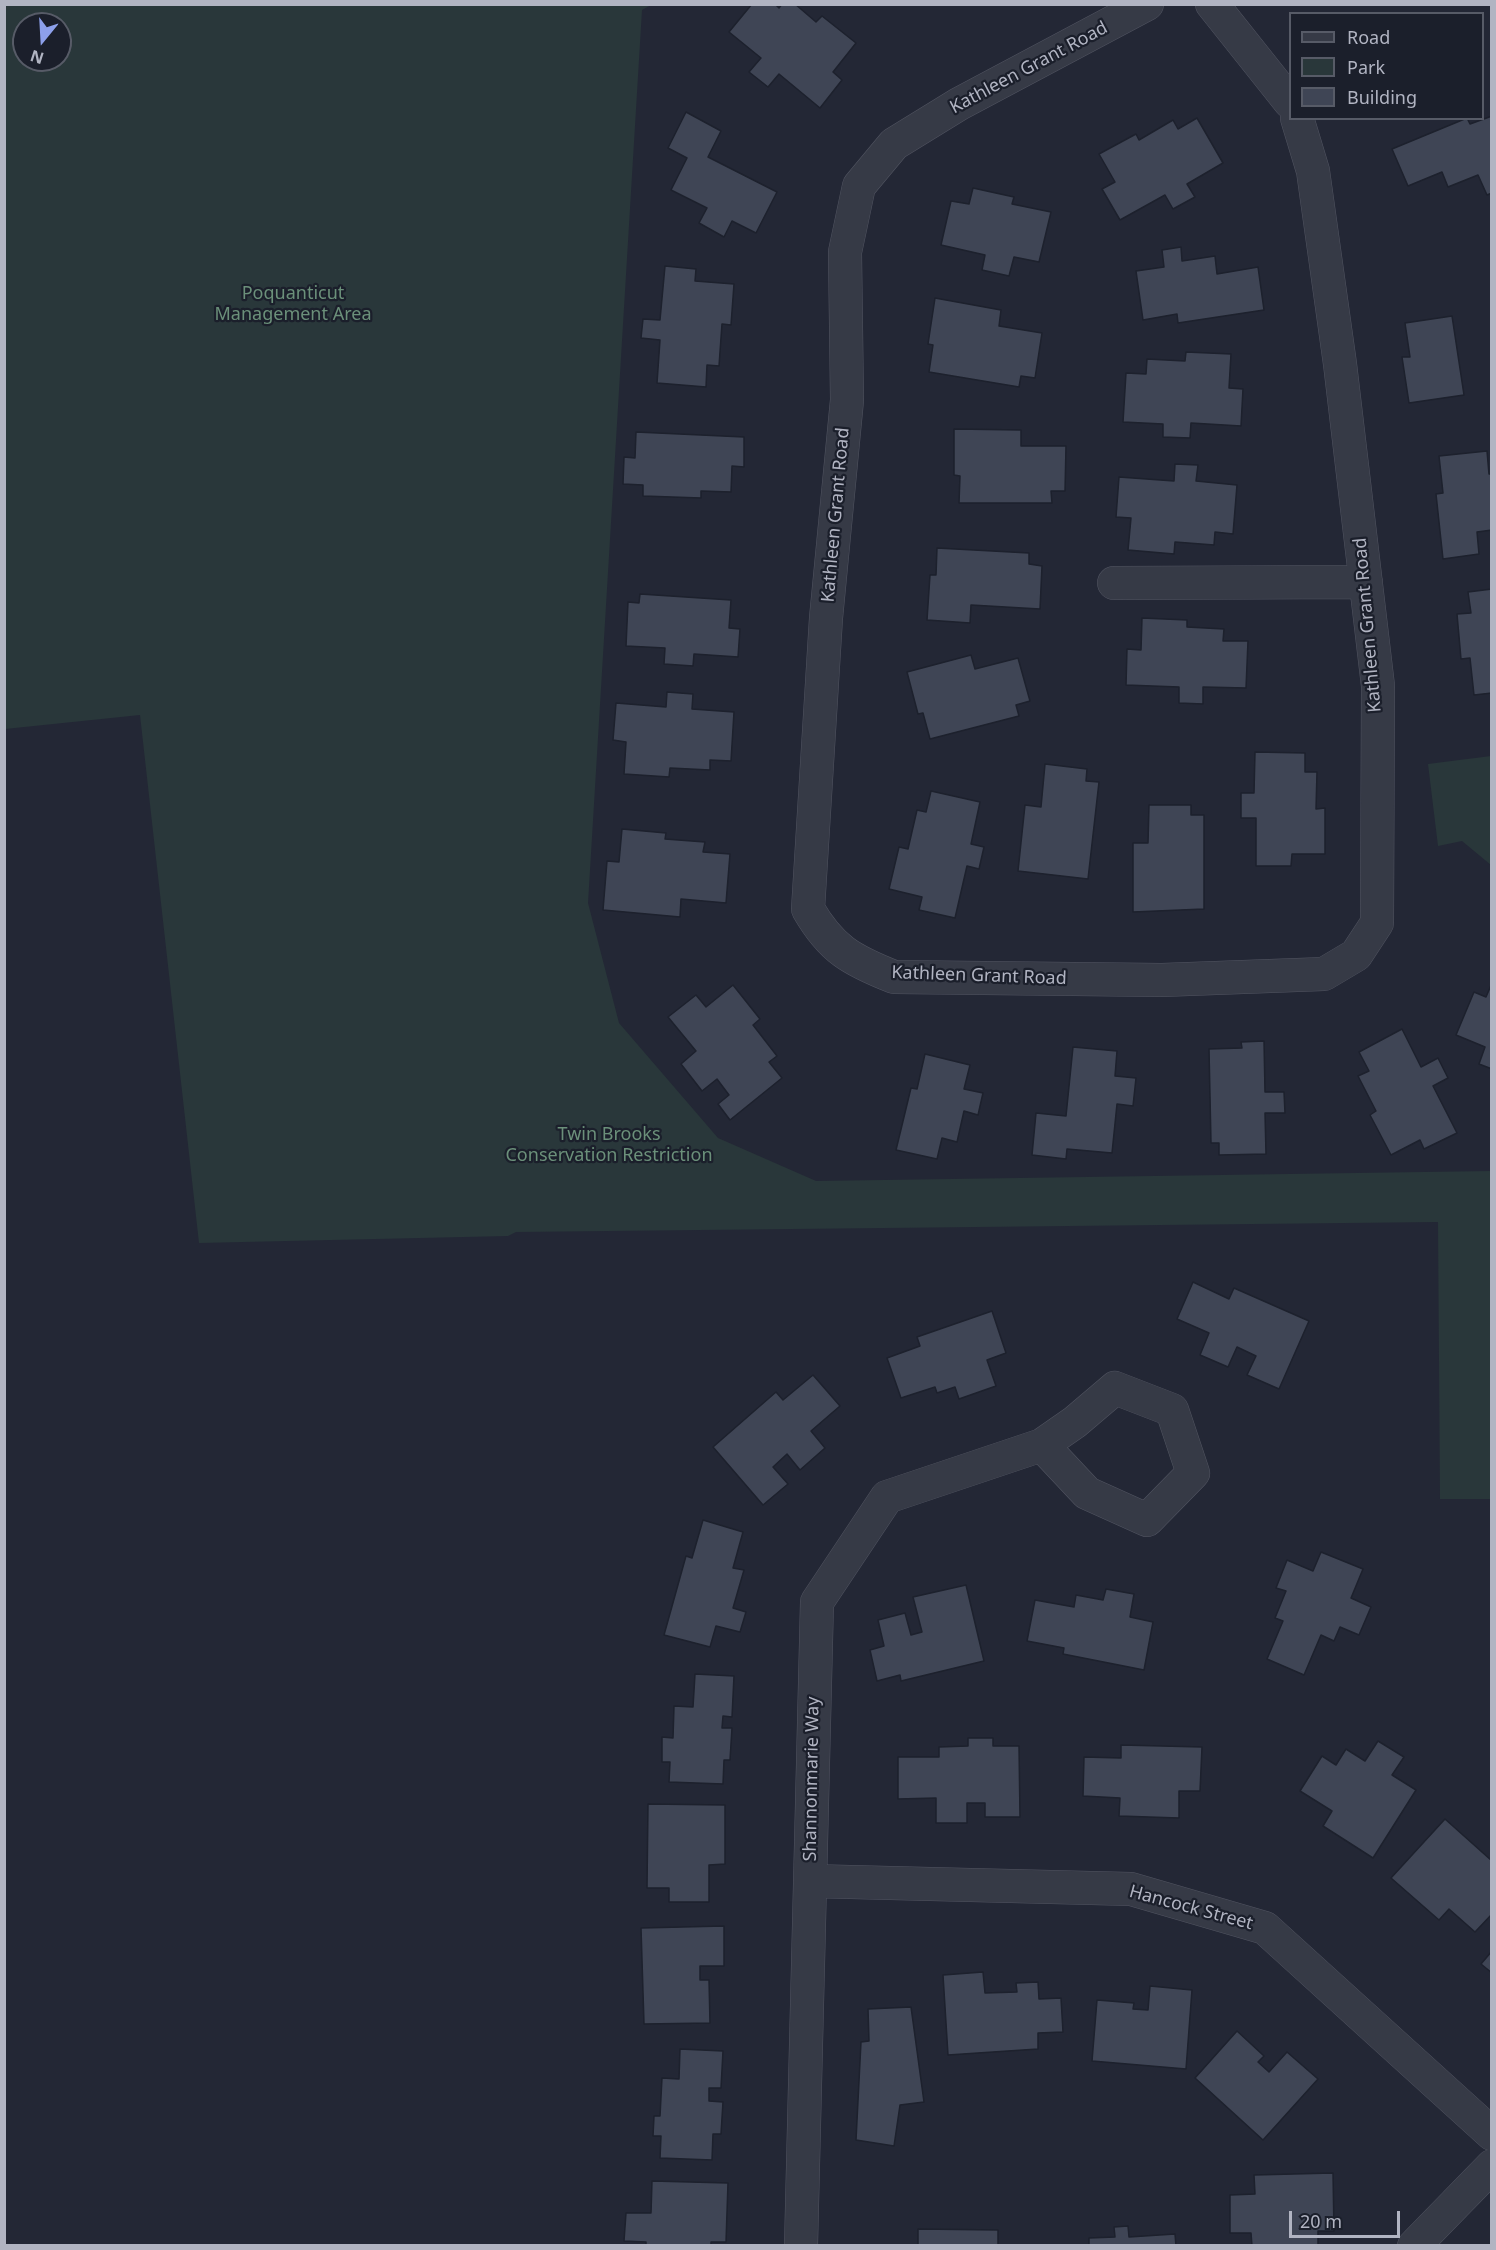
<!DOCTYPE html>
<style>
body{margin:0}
#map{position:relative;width:1496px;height:2250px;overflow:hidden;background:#232735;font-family:"Noto Sans",sans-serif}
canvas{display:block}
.frame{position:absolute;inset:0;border:6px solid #b1b4c2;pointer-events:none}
.legend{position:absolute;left:1289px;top:12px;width:195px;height:108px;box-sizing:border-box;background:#1b1f2b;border:2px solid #575b67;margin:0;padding:8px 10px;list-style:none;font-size:18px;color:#b1b4c2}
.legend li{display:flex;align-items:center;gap:12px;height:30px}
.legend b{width:30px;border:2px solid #575b67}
.north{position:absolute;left:12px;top:12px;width:60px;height:60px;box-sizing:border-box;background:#1b1f2b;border:2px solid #575b67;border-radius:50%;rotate:198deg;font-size:16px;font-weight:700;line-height:24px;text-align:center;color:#b1b4c2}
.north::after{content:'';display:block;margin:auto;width:21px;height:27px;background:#8da0eb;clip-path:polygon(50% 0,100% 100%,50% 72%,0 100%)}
.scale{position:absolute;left:1289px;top:2211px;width:111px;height:27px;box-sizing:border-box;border:3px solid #b1b4c2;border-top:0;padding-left:8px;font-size:18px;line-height:21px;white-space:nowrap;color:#b1b4c2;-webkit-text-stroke:4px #1b1f2b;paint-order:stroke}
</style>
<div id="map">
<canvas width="1496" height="2250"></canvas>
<div class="frame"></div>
<ul class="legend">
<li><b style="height:8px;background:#363a46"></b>Road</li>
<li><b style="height:16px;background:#29373a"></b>Park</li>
<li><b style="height:16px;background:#3f4555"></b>Building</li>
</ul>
<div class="north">N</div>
<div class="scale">20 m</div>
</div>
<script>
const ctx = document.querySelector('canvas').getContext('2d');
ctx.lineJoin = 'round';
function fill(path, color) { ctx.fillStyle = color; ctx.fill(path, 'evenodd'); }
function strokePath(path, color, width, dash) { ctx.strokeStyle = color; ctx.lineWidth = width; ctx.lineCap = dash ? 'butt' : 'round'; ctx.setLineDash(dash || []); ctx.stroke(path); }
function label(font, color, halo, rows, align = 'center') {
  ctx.font = font + ' "Noto Sans",sans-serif'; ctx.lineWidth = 4.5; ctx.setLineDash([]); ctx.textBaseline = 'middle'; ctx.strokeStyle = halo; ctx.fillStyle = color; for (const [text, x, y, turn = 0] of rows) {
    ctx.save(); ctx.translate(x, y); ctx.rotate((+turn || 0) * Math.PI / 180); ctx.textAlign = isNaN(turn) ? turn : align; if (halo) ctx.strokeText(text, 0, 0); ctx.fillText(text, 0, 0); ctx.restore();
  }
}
fill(new Path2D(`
 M 4,5 L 651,5 L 642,10 L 588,903 L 619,1023 L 718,1138 L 816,1181 L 1491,1171 L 1491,1499 L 1440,1499 L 1438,1222 L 516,1232 L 508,1236 L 199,1243 L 140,715 L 5,729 ZM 24,24 L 60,24 L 60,60 L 24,60 Z
 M 1491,756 L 1492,756 L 1491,865 L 1462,841 L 1438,846 L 1428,764 Z`), '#29373a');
const building = new Path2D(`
 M 752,4 L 775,4 L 779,8 L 782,4 L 795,4 L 816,22 L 822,16 L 856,43 L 833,72 L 842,80 L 820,108 L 779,74 L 768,87 L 749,72 L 761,58 L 729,32 Z
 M 686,112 L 721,131 L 708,157 L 777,192 L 756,233 L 732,221 L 724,237 L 699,223 L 707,208 L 671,190 L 687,158 L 668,148 Z
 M 1492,116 L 1492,193 L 1487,195 L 1478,175 L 1448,187 L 1442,172 L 1408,186 L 1392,149 L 1467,118 L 1470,124 Z
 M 1197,118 L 1223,163 L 1187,184 L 1195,197 L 1173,209 L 1165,195 L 1120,220 L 1102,189 L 1115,182 L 1099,154 L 1136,134 L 1139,140 L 1173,120 L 1178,129 Z
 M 973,188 L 1014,197 L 1012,204 L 1051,212 L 1039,262 L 1014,257 L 1009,276 L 982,270 L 985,255 L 941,245 L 951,201 L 969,204 Z
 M 1181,247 L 1182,261 L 1215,256 L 1217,274 L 1258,267 L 1264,310 L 1178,323 L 1177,314 L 1143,320 L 1136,271 L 1164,267 L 1162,250 Z
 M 665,266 L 696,269 L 695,281 L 734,284 L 731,325 L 722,324 L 719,366 L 707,365 L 706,387 L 657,383 L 660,340 L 641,338 L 643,319 L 660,320 Z
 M 935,298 L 1001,310 L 999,326 L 1042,333 L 1035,378 L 1021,376 L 1019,387 L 929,372 L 933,345 L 928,344 Z
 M 1452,316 L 1464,395 L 1409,403 L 1402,357 L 1410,357 L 1405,323 Z
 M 1186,352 L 1231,354 L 1229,388 L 1243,389 L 1241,426 L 1191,423 L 1190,438 L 1163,437 L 1163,424 L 1123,422 L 1126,373 L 1146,374 L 1147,359 L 1185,361 Z
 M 954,429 L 1021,430 L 1021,446 L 1066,446 L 1065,491 L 1051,491 L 1052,503 L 959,503 L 960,476 L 954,475 Z
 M 636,432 L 744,437 L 744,467 L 732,466 L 731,492 L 701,491 L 701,498 L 643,496 L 643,485 L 623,484 L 624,457 L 635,458 Z
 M 1487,451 L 1489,474 L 1492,474 L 1492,530 L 1477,532 L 1479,554 L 1443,559 L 1436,494 L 1443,493 L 1439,456 Z
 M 1175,464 L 1198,465 L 1196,481 L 1237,485 L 1233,534 L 1215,532 L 1214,545 L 1175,542 L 1174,554 L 1128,550 L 1131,518 L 1116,517 L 1119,477 L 1174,481 Z
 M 937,548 L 1029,553 L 1029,564 L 1042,566 L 1040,609 L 971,605 L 970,623 L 927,620 L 930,575 L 936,575 Z
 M 1492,589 L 1492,693 L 1474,695 L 1470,658 L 1461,659 L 1457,614 L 1471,613 L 1468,592 Z
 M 640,594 L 731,600 L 729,628 L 740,629 L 738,657 L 694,654 L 693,666 L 664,664 L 665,648 L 626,646 L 628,602 L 639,603 Z
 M 1142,618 L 1187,620 L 1187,627 L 1224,629 L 1223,641 L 1248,641 L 1246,688 L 1203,687 L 1203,704 L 1179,703 L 1179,687 L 1126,685 L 1127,649 L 1141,650 Z
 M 971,655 L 975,669 L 1018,658 L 1030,701 L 1016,705 L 1019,716 L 930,739 L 923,713 L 918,714 L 907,672 Z
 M 667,692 L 693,694 L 692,709 L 734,712 L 731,761 L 710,760 L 710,770 L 670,768 L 669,777 L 624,774 L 626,742 L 613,740 L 616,703 L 666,707 Z
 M 1255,752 L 1305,753 L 1305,772 L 1317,772 L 1316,809 L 1325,808 L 1325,854 L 1292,854 L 1291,866 L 1256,866 L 1256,818 L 1241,818 L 1241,793 L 1254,793 Z
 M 1045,764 L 1087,769 L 1086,781 L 1099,782 L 1088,879 L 1018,871 L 1025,805 L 1041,807 Z
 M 931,791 L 980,802 L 971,844 L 984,847 L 979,869 L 967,866 L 955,918 L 919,910 L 922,897 L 889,889 L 899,847 L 908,849 L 917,810 L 926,812 Z
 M 1149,805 L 1191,805 L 1191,815 L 1204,815 L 1204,909 L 1133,912 L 1133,843 L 1148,843 Z
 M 622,829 L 666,833 L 665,839 L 705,842 L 703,852 L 730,854 L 726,903 L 681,899 L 680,917 L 603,910 L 607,861 L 619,862 Z
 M 1492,983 L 1492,1069 L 1479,1064 L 1485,1047 L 1456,1035 L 1474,992 L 1486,997 Z
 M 733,985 L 760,1019 L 753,1025 L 777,1056 L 769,1062 L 782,1078 L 730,1120 L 718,1104 L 729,1095 L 717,1079 L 702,1091 L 681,1064 L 696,1051 L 668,1017 L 696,995 L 706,1007 Z
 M 1402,1029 L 1421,1067 L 1438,1058 L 1448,1078 L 1433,1086 L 1457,1133 L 1424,1149 L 1420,1140 L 1391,1155 L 1370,1115 L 1376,1111 L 1358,1076 L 1369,1071 L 1359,1052 Z
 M 1264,1041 L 1265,1092 L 1284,1092 L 1285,1113 L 1265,1113 L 1266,1154 L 1219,1155 L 1219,1143 L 1211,1143 L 1209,1049 L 1242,1048 L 1241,1042 Z
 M 1073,1047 L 1117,1051 L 1115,1076 L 1136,1078 L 1133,1106 L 1117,1104 L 1112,1153 L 1067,1149 L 1066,1159 L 1032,1155 L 1036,1113 L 1066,1116 Z
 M 925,1054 L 970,1065 L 964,1089 L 983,1093 L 978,1115 L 964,1111 L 957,1142 L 942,1138 L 937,1159 L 896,1150 L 911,1088 L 917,1089 Z
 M 1193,1282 L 1229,1299 L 1234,1288 L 1309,1321 L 1279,1389 L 1247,1375 L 1256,1356 L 1237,1347 L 1228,1367 L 1200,1355 L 1209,1333 L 1177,1319 Z
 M 992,1311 L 1006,1353 L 987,1360 L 996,1386 L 959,1399 L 955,1387 L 937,1393 L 935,1387 L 901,1398 L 887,1358 L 920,1346 L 917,1337 Z
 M 813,1375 L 840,1406 L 811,1431 L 825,1448 L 800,1470 L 787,1454 L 773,1467 L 788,1484 L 763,1505 L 713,1447 L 776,1392 L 783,1400 Z
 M 703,1520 L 743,1532 L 733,1568 L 744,1570 L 733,1608 L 746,1612 L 740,1632 L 716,1626 L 710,1647 L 664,1635 L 686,1556 L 692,1558 Z
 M 1321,1552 L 1363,1569 L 1351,1598 L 1371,1607 L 1359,1635 L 1340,1627 L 1334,1641 L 1321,1635 L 1304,1675 L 1267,1659 L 1283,1621 L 1275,1618 L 1286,1591 L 1276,1588 L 1287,1560 L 1313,1571 Z
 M 966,1585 L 984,1661 L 901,1681 L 900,1675 L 877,1681 L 870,1650 L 884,1646 L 878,1620 L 905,1613 L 911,1635 L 922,1632 L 913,1597 Z
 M 1106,1589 L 1134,1594 L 1130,1617 L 1153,1622 L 1144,1670 L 1063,1654 L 1064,1648 L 1027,1641 L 1035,1600 L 1074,1607 L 1076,1595 L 1103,1600 Z
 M 695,1674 L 734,1676 L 732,1717 L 723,1716 L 722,1728 L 732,1728 L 730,1760 L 724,1760 L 723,1784 L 669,1782 L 670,1762 L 662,1762 L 662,1737 L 673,1738 L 674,1706 L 693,1707 Z
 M 968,1738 L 993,1738 L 993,1746 L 1019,1746 L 1020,1817 L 985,1817 L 985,1803 L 967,1803 L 967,1823 L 936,1823 L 936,1798 L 898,1799 L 898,1757 L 939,1757 L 939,1747 L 968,1746 Z
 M 1378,1741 L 1404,1757 L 1392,1775 L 1416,1790 L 1373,1858 L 1323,1826 L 1332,1811 L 1300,1791 L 1322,1756 L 1336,1765 L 1346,1749 L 1365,1761 Z
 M 1121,1745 L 1202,1747 L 1200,1791 L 1179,1791 L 1179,1818 L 1119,1816 L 1120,1798 L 1083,1796 L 1084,1757 L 1121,1758 Z
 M 648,1804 L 725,1805 L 725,1864 L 709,1865 L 709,1902 L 669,1902 L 669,1888 L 647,1888 Z
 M 1445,1819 L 1492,1861 L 1492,1914 L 1475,1932 L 1449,1909 L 1439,1920 L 1391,1878 Z
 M 724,1926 L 724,1966 L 700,1966 L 700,1980 L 709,1980 L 710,2023 L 644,2024 L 641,1928 Z
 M 1492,1951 L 1492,1973 L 1481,1964 Z
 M 983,1972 L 985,1993 L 1017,1992 L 1016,1983 L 1038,1982 L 1039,1999 L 1061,1998 L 1063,2032 L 1038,2033 L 1038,2049 L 948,2055 L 943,1975 Z
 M 1150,1986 L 1192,1990 L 1186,2069 L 1092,2061 L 1097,2000 L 1134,2003 L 1133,2009 L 1148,2010 Z
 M 911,2007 L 924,2102 L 900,2105 L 894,2146 L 856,2140 L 861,2042 L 869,2041 L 868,2009 Z
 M 1237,2031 L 1264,2056 L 1258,2062 L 1269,2072 L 1287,2052 L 1318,2079 L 1263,2140 L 1195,2078 Z
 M 680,2049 L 723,2051 L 721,2088 L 709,2088 L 709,2101 L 723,2102 L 721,2134 L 713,2134 L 712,2160 L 660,2158 L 661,2136 L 653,2136 L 654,2116 L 660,2116 L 662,2078 L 679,2079 Z
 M 1333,2173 L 1334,2231 L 1318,2231 L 1318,2246 L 1252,2246 L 1251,2233 L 1230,2233 L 1230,2195 L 1255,2194 L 1254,2175 Z
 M 652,2181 L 728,2183 L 726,2242 L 711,2242 L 711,2246 L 646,2246 L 646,2242 L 624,2241 L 626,2213 L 651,2213 Z
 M 1128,2226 L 1129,2237 L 1175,2234 L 1176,2246 L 1089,2246 L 1089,2238 L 1115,2237 L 1114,2227 Z
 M 918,2229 L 998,2230 L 998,2246 L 918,2246 Z`);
fill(building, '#3f4555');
strokePath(building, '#1d212d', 1.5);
const minor = new Path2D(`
 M 1147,4 L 959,104 L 894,144 L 859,186 L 845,252 L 847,400 L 826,618 L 808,909 C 831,949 851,960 894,977 L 1162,980 L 1324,974 L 1356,955 L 1377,923 L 1378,686 L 1340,364 L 1313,171 L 1297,118
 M 1212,4 L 1290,102
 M 1114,583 L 1366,582
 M 810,1881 L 1131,1889 L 1265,1928 L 1492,2134
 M 801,2246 L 817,1602 L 887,1497 L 1042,1445 L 1075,1422 L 1115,1388 L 1172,1410 L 1193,1473 L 1147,1520 L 1087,1493 L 1042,1445
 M 1414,2246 L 1492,2166`);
strokePath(minor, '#515461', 34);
strokePath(minor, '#363a46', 33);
label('18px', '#b1b4c2', '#1b1f2b', [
 ["Kathleen Grant Road",1029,68,-28],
 ["Kathleen Grant Road",836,515,-85],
 ["Kathleen Grant Road",1368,625,-95],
 ["Kathleen Grant Road",979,976,2],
 ["Shannonmarie Way",812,1779,-89],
 ["Hancock Street",1191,1908,15]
]);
label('18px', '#6b907a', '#1b1f2b', [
 ["Poquanticut",293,294],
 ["Management Area",293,315],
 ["Twin Brooks",609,1135],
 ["Conservation Restriction",609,1156]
]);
</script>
